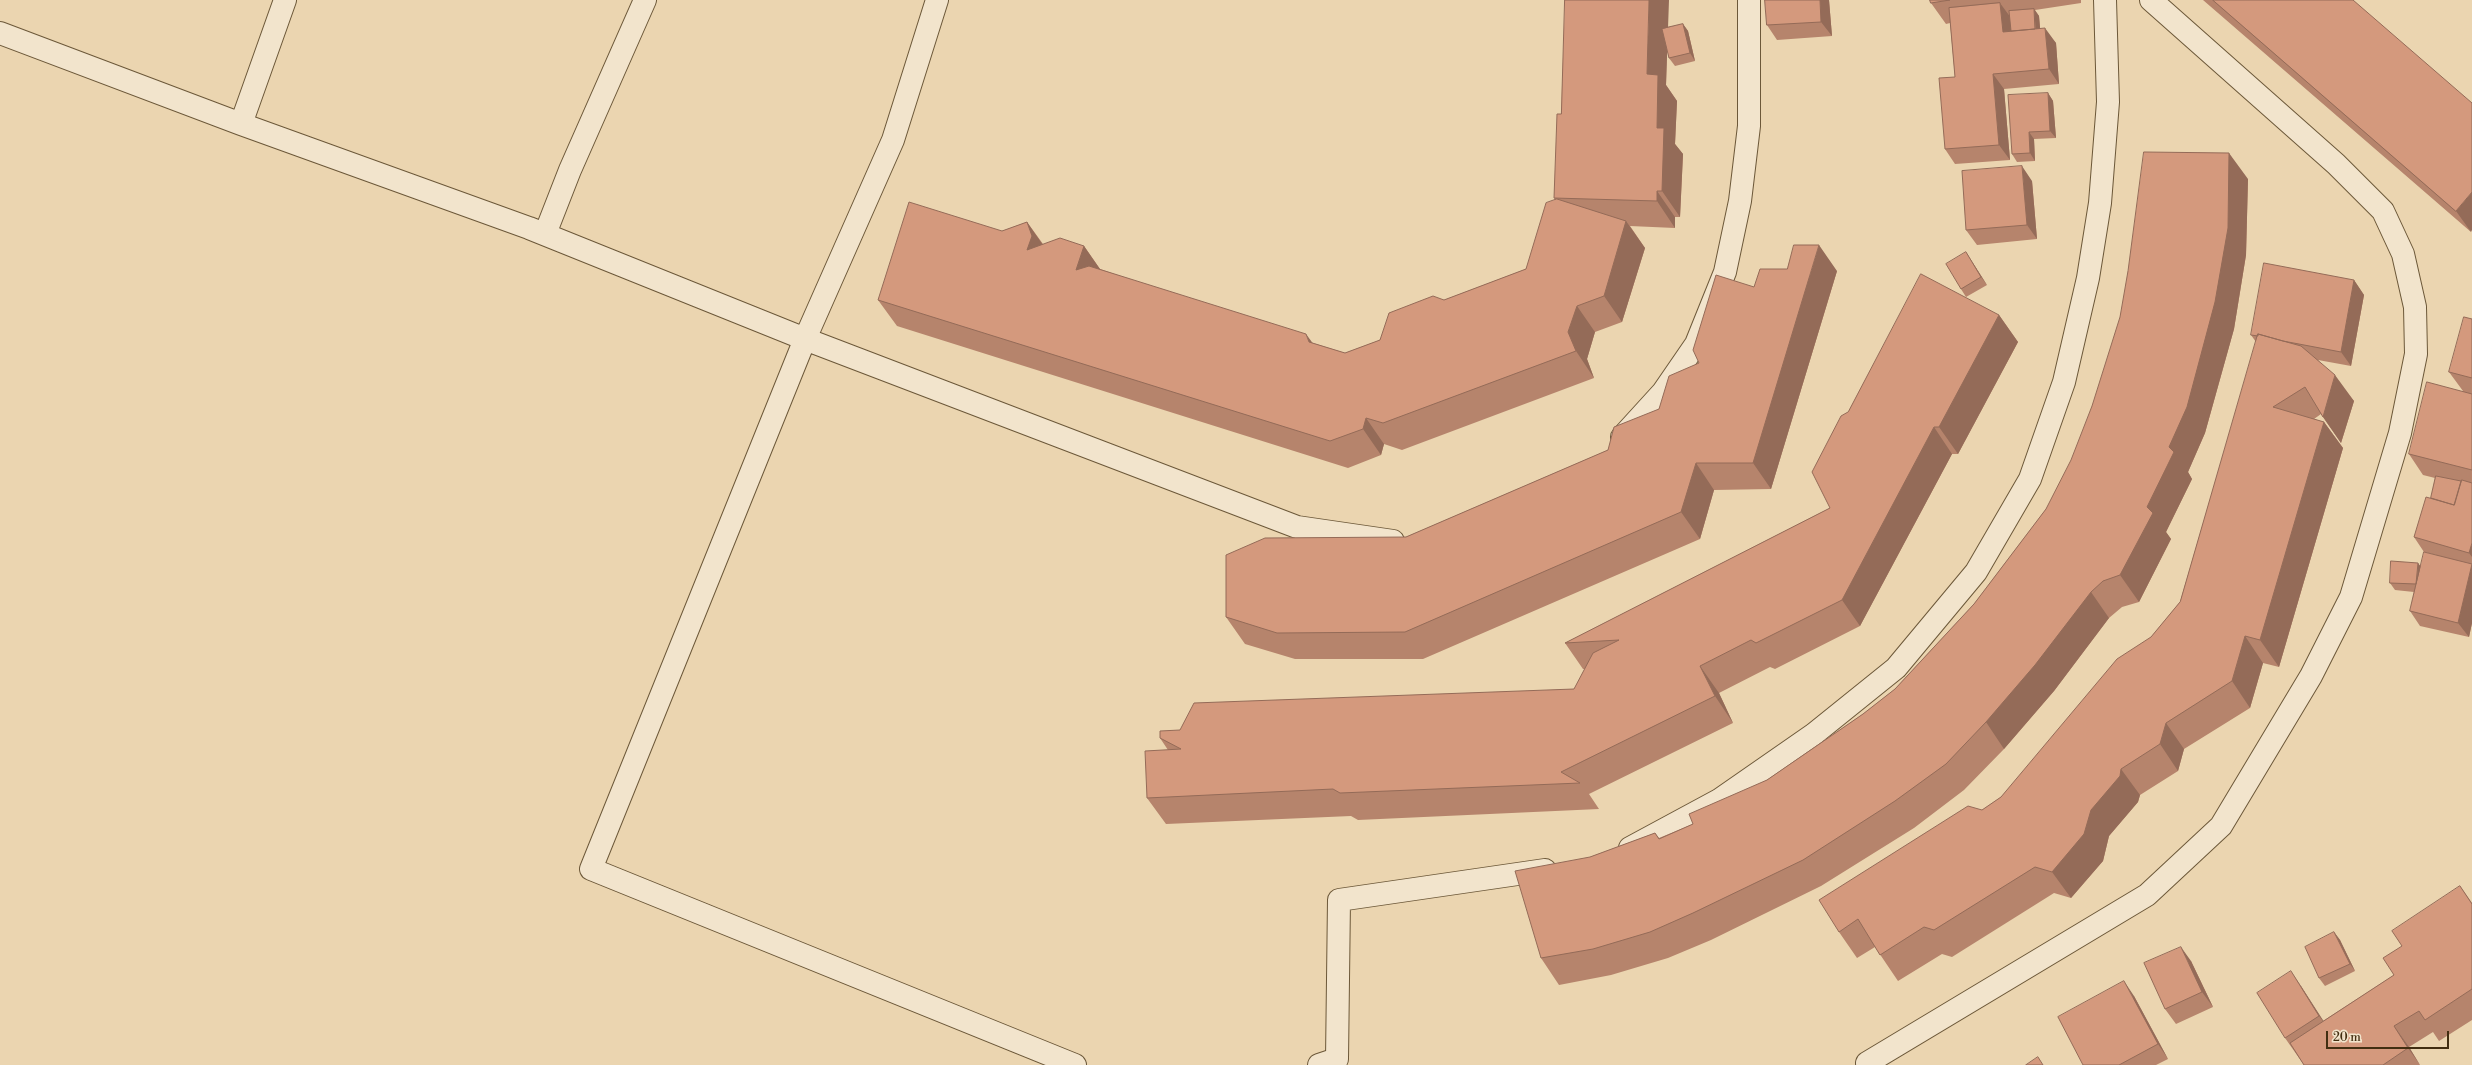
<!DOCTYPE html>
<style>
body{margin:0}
#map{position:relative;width:2472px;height:1065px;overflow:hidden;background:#ebd5b0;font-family:"Libre Bodoni",serif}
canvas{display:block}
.scale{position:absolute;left:2326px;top:1031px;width:123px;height:18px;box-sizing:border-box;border:2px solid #422e11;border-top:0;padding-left:5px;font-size:12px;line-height:14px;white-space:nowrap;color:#422e11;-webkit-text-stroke:3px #f2e4cc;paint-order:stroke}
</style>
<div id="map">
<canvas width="2472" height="1065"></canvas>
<div class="scale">20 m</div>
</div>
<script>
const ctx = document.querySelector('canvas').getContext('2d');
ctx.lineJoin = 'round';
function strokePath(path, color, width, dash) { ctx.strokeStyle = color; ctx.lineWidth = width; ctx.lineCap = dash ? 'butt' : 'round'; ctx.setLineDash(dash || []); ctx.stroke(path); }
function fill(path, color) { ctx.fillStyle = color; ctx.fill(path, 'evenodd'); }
const minor = new Path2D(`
 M 937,0 L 893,140 L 805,339 L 591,869 L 1075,1065
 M 0,33 L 241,124 L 529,228 L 805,339 L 1297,527 L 1393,541
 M 241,124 L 285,0
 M 545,234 L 570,170 L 645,0
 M 1622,437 L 1663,392 L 1696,344 L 1725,272 L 1740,201 L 1749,126 L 1749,0
 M 1630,848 L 1719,800 L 1814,734 L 1896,668 L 1976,572 L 2030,479 L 2064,382 L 2088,278 L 2100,203 L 2108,102 L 2105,0
 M 1319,1065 L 1337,1059 L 1339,900 L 1545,870
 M 1868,1065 L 1867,1063 L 2147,895 L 2221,826 L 2311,676 L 2351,597 L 2400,433 L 2416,354 L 2415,307 L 2403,254 L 2383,211 L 2336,164 L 2151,0`);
strokePath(minor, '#6c5839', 24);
strokePath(minor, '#f2e4cc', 22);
fill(new Path2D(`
 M 1765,0 L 1829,0 L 1832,36 L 1777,40 L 1767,25 Z
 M 1930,0 L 2081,0 L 2081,3 L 2035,10 L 2039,16 L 2040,28 L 2056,43 L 2059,84 L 2004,89 L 2010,160 L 1955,164 L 1945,149 L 1955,77 L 1950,23 L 1946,24 L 1931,3 Z
 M 2203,0 L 2353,0 L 2471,232 Z
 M 1683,24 L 1688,31 L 1695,61 L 1675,66 L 1669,58 L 1667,49 L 1666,85 L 1677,101 L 1675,144 L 1683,154 L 1680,217 L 1675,217 L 1675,228 L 1630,226 L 1645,248 L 1622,322 L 1595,332 L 1587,359 L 1594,378 L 1402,450 L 1384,444 L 1381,455 L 1348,468 L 897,326 L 878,300 L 1002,231 L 1027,222 L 1043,244 L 1084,246 L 1100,269 L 1313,343 L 1345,353 L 1380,340 L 1444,300 L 1526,269 L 1555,200 L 1554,198 L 1561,114 L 1668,27 Z
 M 2048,93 L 2053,101 L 2056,138 L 2034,139 L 2035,161 L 2017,162 L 2012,154 Z
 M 2248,179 L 2246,255 L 2234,329 L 2205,433 L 2188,472 L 2192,479 L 2166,532 L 2171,539 L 2139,602 L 2122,607 L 2109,618 L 2054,691 L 2004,749 L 1964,790 L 1914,828 L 1821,886 L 1711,940 L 1668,958 L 1611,975 L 1559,985 L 1541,958 L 1590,857 L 1655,833 L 1659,838 L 1693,824 L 1767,780 L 1863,714 L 1895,689 L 1974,604 L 2046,509 Z
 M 2032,181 L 2037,239 L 1977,245 L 1966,230 Z
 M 1966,252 L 1987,285 L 1966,297 L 1961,289 Z
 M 1837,271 L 1771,489 L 1714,490 L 1700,539 L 1423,659 L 1295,659 L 1245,644 L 1226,617 L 1406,537 L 1608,450 L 1659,409 L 1699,363 L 1754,287 Z
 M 2354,280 L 2364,295 L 2351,366 L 2318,360 L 2354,401 L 2341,443 L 2321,414 L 2314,419 L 2324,422 L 2343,448 L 2279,667 L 2263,663 L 2250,708 L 2184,749 L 2178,771 L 2140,795 L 2138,802 L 2109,836 L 2103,861 L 2071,898 L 2054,893 L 1952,957 L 1942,954 L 1898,981 L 1875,947 L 1857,958 L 1839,932 L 1982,810 L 2001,797 L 2151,637 L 2180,602 L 2256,342 L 2251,335 Z
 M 1999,315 L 2018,342 L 1958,454 L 1952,454 L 1860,626 L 1775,669 L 1770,667 L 1719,693 L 1733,723 L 1589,794 L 1599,809 L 1358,820 L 1351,816 L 1166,824 L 1147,798 L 1168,750 L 1160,738 L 1180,730 L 1574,689 L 1585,669 L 1583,669 L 1565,643 L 1830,508 L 1848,412 Z
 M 2472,319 L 2472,623 L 2469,637 L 2420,626 L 2410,611 L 2414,592 L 2395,590 L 2390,583 L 2418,563 L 2420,566 L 2436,555 L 2424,552 L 2414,537 L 2431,498 L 2435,478 L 2423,475 L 2409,454 L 2463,391 L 2449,372 Z
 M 2460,886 L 2472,903 L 2472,1020 L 2439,1041 L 2433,1032 L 2409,1047 L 2420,1065 L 2304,1065 L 2285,1038 L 2301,986 L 2323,1021 L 2394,975 L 2402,946 Z
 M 2334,932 L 2340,940 L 2355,971 L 2325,986 L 2319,978 Z
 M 2191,961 L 2213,1007 L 2176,1024 L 2165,1009 Z
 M 2134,996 L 2168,1059 L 2156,1065 L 2083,1065 Z`), '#b6846c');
fill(new Path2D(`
 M 1649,0 L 1669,0 L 1666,85 L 1677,101 L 1675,144 L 1683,154 L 1680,217 L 1662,191 L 1657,128 L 1647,74 Z
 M 1820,0 L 1829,0 L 1832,36 L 1821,22 Z
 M 2000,3 L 2011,18 L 2012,33 L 2003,32 Z
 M 2034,9 L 2039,16 L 2041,39 L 2036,31 Z
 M 1683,24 L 1688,31 L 1695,61 L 1690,53 Z
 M 2045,28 L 2056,43 L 2059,84 L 2049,69 Z
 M 1993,74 L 2004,89 L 2010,160 L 1999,145 Z
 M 2048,93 L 2053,101 L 2056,138 L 2050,131 Z
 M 2029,132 L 2034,139 L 2035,161 L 2030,153 Z
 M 2229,153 L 2248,179 L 2246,255 L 2234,329 L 2205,433 L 2188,472 L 2192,479 L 2166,532 L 2171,539 L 2139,602 L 2120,575 L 2169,447 Z
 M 2022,166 L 2032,181 L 2037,239 L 2027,225 Z
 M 1657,191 L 1675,217 L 1675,228 L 1657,201 Z
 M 2472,192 L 2472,230 L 2471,232 L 2456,211 Z
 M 1626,221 L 1645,248 L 1622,322 L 1604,296 Z
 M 1027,222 L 1045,248 L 1027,250 Z
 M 1819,245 L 1837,271 L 1771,489 L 1753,463 Z
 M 1084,246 L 1102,272 L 1076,270 Z
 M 1966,252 L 1971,260 L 1987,285 L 1981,277 Z
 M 2354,280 L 2364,295 L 2351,366 L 2341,352 Z
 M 1577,306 L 1595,332 L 1587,359 L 1594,378 L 1576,351 L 1568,332 Z
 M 1999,315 L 2018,342 L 1958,454 L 1939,427 Z
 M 1306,334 L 1325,360 L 1309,342 Z
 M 2335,375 L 2354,401 L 2341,443 L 2323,417 Z
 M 1366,418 L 1384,444 L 1381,455 L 1363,429 Z
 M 2324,422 L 2343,448 L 2279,667 L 2260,640 Z
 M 1934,427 L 1952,454 L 1860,626 L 1842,600 Z
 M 1696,463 L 1714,490 L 1700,539 L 1681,512 Z
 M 2472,543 L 2472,557 L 2469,553 Z
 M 2418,563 L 2423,570 L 2417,584 Z
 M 2472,564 L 2472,623 L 2469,637 L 2458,623 Z
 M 2091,592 L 2109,618 L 2054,691 L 2004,749 L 1986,722 Z
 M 2245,636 L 2263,663 L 2250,708 L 2232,681 Z
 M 1700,666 L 1719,693 L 1733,723 L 1715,696 Z
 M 2166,723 L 2184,749 L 2178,771 L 2160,744 Z
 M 2121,769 L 2140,795 L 2138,802 L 2109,836 L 2103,861 L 2071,898 L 2052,872 L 2091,810 Z
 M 2334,932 L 2340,940 L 2355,971 L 2350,964 Z
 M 2181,947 L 2191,961 L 2213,1007 L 2202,992 Z
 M 2291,971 L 2301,986 L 2330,1031 L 2319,1016 Z
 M 2124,981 L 2134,996 L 2168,1059 L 2158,1044 Z
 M 2394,1026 L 2409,1047 L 2420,1065 L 2408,1048 Z`), '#946b58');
const building = new Path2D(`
 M 1565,0 L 1649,0 L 1647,74 L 1658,75 L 1657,128 L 1664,128 L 1662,191 L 1657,191 L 1657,201 L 1554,198 L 1557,114 L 1561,114 Z
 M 1765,0 L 1820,0 L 1821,22 L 1767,25 Z
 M 1930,0 L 1950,0 L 1931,3 Z
 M 2213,0 L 2353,0 L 2472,103 L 2472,192 L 2456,211 Z
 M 2000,3 L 2003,32 L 2045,28 L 2049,69 L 1993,74 L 1999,145 L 1945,149 L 1939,78 L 1955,77 L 1949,8 Z
 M 2034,9 L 2035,29 L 2011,31 L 2009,11 Z
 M 1683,24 L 1690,53 L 1669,58 L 1662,29 Z
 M 2048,93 L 2050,131 L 2029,132 L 2030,153 L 2012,154 L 2008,95 Z
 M 2144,152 L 2229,153 L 2228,228 L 2215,302 L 2187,407 L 2169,447 L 2174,452 L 2147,507 L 2153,513 L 2120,575 L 2103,581 L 2091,592 L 2035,665 L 1986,722 L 1946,764 L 1895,801 L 1803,860 L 1693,913 L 1650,932 L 1593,949 L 1541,958 L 1515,871 L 1590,857 L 1655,833 L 1659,839 L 1693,824 L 1689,814 L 1767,780 L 1863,714 L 1895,689 L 1974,604 L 2046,509 L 2071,460 L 2092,406 L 2120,317 L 2128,271 Z
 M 2022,166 L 2027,225 L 1966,230 L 1962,171 Z
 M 1557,199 L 1626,221 L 1604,296 L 1577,306 L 1568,332 L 1576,351 L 1383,423 L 1366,418 L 1363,429 L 1330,441 L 878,300 L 909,202 L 1002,231 L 1027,222 L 1032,236 L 1027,250 L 1060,238 L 1084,246 L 1076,270 L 1089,266 L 1306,334 L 1309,342 L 1345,353 L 1380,340 L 1389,313 L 1433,296 L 1444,300 L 1526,269 L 1546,203 Z
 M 1794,245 L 1819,245 L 1753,463 L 1696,463 L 1681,512 L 1405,632 L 1277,633 L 1226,617 L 1226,555 L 1265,538 L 1406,537 L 1608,450 L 1614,427 L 1659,409 L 1669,376 L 1699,363 L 1693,350 L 1716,275 L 1754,287 L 1760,269 L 1787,269 Z
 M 1966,252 L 1981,277 L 1961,289 L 1946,264 Z
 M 2264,263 L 2354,280 L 2341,352 L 2283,341 L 2258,334 L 2258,336 L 2251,335 Z
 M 1921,274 L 1999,315 L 1939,427 L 1934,427 L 1842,600 L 1756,643 L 1751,640 L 1700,666 L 1715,696 L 1561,772 L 1580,783 L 1340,793 L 1333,789 L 1147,798 L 1145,751 L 1181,749 L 1160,738 L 1160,731 L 1180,730 L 1194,703 L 1574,689 L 1593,653 L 1619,640 L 1565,643 L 1830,508 L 1812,472 L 1841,416 L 1848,412 Z
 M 2464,317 L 2472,319 L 2472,378 L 2449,372 Z
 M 2258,334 L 2301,346 L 2335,375 L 2323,417 L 2305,387 L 2273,407 L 2324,422 L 2260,640 L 2245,636 L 2232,681 L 2166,723 L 2160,744 L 2121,769 L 2120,776 L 2091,810 L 2084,834 L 2052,872 L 2035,867 L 1934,930 L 1924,927 L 1880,955 L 1858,919 L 1839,932 L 1819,900 L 1968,806 L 1982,810 L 2001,797 L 2117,659 L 2151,637 L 2180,602 Z
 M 2427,382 L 2472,394 L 2472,470 L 2409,454 Z
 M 2436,476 L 2461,481 L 2454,505 L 2431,498 Z
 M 2462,480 L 2472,483 L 2472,543 L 2469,553 L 2414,537 L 2426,497 L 2454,505 Z
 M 2424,552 L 2472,564 L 2458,623 L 2410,611 Z
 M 2391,561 L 2418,563 L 2416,584 L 2390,583 Z
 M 2460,886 L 2472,904 L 2472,989 L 2425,1020 L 2419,1011 L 2394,1026 L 2408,1048 L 2383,1065 L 2304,1065 L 2290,1043 L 2394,975 L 2383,958 L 2402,946 L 2392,931 Z
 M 2334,932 L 2350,964 L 2319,978 L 2305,947 Z
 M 2181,947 L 2202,992 L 2165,1009 L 2144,963 Z
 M 2291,971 L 2319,1016 L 2285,1038 L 2257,993 Z
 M 2124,981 L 2158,1044 L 2119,1065 L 2083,1065 L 2058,1017 Z
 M 2038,1057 L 2043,1065 L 2026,1065 Z`);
fill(building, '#d4997d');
strokePath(building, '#946b58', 1);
</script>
